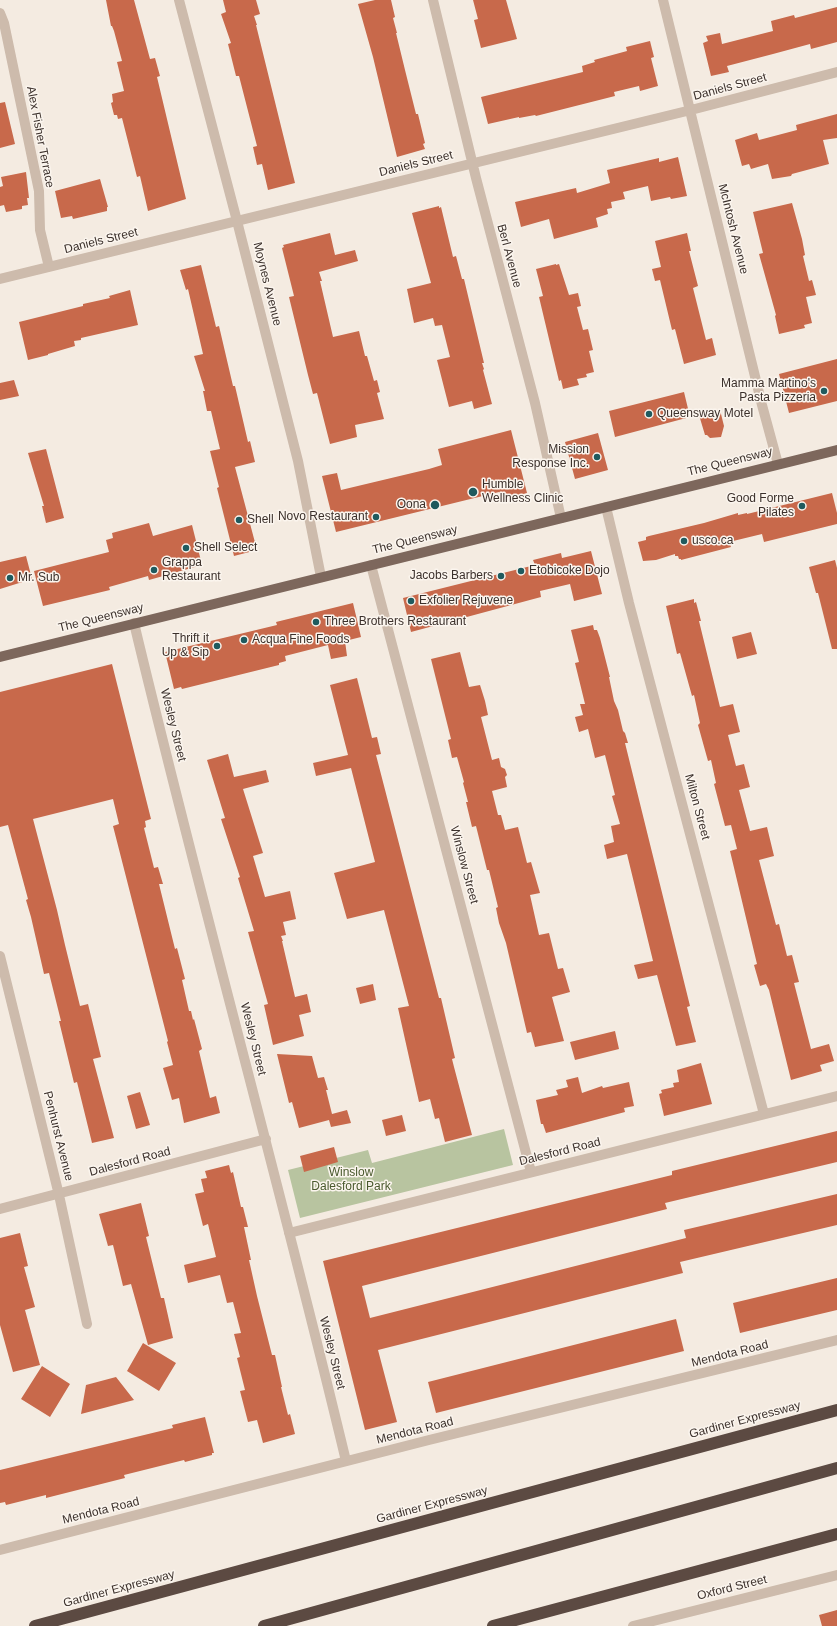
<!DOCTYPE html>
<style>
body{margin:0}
canvas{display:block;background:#f4ebe1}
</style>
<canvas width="837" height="1626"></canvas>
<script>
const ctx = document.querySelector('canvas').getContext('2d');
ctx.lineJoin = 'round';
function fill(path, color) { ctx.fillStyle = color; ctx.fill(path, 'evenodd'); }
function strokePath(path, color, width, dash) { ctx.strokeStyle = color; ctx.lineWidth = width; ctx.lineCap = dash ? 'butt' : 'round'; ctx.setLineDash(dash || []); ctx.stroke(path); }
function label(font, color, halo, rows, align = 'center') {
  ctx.font = font + ' Helvetica,sans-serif'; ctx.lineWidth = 3; ctx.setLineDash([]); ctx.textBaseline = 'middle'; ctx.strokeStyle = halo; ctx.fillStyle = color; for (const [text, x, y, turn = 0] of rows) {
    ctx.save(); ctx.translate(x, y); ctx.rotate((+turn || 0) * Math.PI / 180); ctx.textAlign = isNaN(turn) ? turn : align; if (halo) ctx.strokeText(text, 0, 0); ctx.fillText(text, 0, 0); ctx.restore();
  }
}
fill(new Path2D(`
 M 504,1129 L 513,1165 L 300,1218 L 288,1170 L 368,1150 L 372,1163 Z`), '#b8c4a0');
fill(new Path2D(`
 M 106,0 L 134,0 L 150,59 L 155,58 L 160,76 L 157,77 L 186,199 L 148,211 L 140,176 L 137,177 L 122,118 L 118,119 L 117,115 L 114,115 L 111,103 L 113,102 L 112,94 L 124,91 L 117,62 L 122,61 L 114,31 L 112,26 L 111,26 Z
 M 223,0 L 256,0 L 260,14 L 254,16 L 257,25 L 256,25 L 295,183 L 268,190 L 262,164 L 257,165 L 253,147 L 257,146 L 239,76 L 236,76 L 228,44 L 231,43 L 221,14 L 226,12 Z
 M 375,0 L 391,0 L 395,17 L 393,18 L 397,33 L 396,33 L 405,70 L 416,114 L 418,114 L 425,143 L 423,144 L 425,149 L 397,157 L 373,57 L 358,4 Z
 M 473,0 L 506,0 L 517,39 L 481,48 L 474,20 L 478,19 Z
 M 837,7 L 837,42 L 811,49 L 810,44 L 773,54 L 727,66 L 729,72 L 711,76 L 703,43 L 708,41 L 706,36 L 720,33 L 722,44 L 773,31 L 771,21 L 794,15 L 795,18 Z
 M 650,41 L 654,57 L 651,58 L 658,86 L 640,91 L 639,86 L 614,92 L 615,96 L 536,116 L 535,115 L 519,118 L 519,117 L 488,124 L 481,97 L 583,72 L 582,66 L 595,62 L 594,60 L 627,51 L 626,47 Z
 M 5,102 L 15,144 L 0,148 L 0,103 Z
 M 837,114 L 837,138 L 823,140 L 829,164 L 792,174 L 791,176 L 772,179 L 768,164 L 751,169 L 749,164 L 742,166 L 735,140 L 757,133 L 759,140 L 797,130 L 796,125 Z
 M 678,157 L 687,196 L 671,199 L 670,197 L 651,201 L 648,186 L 623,192 L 625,199 L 611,202 L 612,208 L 607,209 L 608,214 L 596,218 L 598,227 L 554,239 L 549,219 L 521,227 L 515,202 L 576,188 L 577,193 L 610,183 L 607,170 L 659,158 L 659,162 Z
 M 26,172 L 29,198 L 27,198 L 28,205 L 22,206 L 22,209 L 6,212 L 4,205 L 0,206 L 0,187 L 3,186 L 1,177 Z
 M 100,179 L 108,207 L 107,207 L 107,211 L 73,219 L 72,216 L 61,218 L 55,191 Z
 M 792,203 L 802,239 L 805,255 L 803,256 L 809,281 L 812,280 L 816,295 L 806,297 L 812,323 L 804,325 L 805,328 L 779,334 L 775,316 L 776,315 L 759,254 L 763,253 L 753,212 Z
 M 439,206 L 439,208 L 441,207 L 453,257 L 456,256 L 462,279 L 464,279 L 484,363 L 482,363 L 484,369 L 483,370 L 492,404 L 474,409 L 472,401 L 449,407 L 437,360 L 450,357 L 442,325 L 435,326 L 433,318 L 414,323 L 407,289 L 431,283 L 412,213 Z
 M 330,233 L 335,255 L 355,250 L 358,261 L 319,272 L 322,281 L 320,281 L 333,337 L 359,331 L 365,356 L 367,356 L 374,381 L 377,380 L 380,392 L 377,393 L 384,419 L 355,425 L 357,437 L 330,444 L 317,393 L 313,394 L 308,375 L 289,297 L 294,296 L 282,248 L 284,247 L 283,245 Z
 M 687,233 L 691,251 L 689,251 L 698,286 L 693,288 L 706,340 L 712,338 L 716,355 L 684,364 L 675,329 L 672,330 L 660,280 L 655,281 L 652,269 L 661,267 L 655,241 Z
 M 556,264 L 556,265 L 559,264 L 569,295 L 578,293 L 581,306 L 577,307 L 583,330 L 588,329 L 593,350 L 589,351 L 594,372 L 586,374 L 587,377 L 577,379 L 579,385 L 563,389 L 561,380 L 559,381 L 539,297 L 543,296 L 536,269 Z
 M 201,265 L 216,327 L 219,326 L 233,386 L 235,386 L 248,442 L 250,441 L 255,462 L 235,467 L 257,550 L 234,556 L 217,488 L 219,487 L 210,451 L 220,449 L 211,411 L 207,411 L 203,391 L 205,391 L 194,356 L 203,354 L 188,289 L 186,290 L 180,270 Z
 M 130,290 L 138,325 L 81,338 L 81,340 L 74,341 L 75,346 L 48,354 L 48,355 L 28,360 L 19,322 L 83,306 L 83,304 L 110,298 L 109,296 Z
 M 837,359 L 837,401 L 789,413 L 779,374 Z
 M 14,380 L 19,396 L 0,400 L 0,383 Z
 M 684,392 L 690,417 L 615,437 L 609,411 Z
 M 720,410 L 724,426 L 721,437 L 710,438 L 707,435 L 705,435 L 699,415 Z
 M 511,430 L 527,493 L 501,500 L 499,492 L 336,532 L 322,476 L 337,473 L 341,490 L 429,469 L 442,465 L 438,449 Z
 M 598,433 L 608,470 L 575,479 L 565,442 Z
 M 46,449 L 64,518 L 46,523 L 42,506 L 44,506 L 28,453 Z
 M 832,493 L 837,513 L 837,524 L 764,542 L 762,534 L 729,542 L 731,547 L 681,560 L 681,559 L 679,559 L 678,556 L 675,556 L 675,554 L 656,560 L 643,561 L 638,542 L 646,540 L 646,537 L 649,536 L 704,523 L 738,513 L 738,515 L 747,513 L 747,514 Z
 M 149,523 L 153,536 L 192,525 L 202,565 L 149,580 L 148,576 L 109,587 L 110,590 L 43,606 L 34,571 L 109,552 L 106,540 L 113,538 L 112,533 Z
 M 591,551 L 602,594 L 574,601 L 570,584 L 540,591 L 541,597 L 411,632 L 403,598 L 535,565 L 533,560 L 561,553 L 562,558 Z
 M 26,556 L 32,579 L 0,589 L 0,562 Z
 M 835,560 L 837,568 L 837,649 L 832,649 L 818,593 L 816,593 L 809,567 Z
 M 694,599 L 694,603 L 696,602 L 701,621 L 699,621 L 720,707 L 733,704 L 740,732 L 728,735 L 736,766 L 744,764 L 750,787 L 739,790 L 750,831 L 767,827 L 774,856 L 759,860 L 776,925 L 779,924 L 787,956 L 792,955 L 799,982 L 794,983 L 811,1049 L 829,1044 L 834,1061 L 820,1065 L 822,1071 L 791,1080 L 769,990 L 766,984 L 760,986 L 754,965 L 757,964 L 730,851 L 737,849 L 731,825 L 725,826 L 714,784 L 716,783 L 711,760 L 708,761 L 698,725 L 700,723 L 694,695 L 692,696 L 680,653 L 677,654 L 666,606 Z
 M 353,603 L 361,637 L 345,641 L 347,656 L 331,659 L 328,645 L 285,656 L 286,661 L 279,663 L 279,665 L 182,689 L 181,687 L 174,689 L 165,652 L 277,625 L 276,622 Z
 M 593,625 L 594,630 L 597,630 L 600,638 L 610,677 L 609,677 L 614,701 L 618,710 L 623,731 L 625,733 L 628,743 L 625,743 L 690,1006 L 687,1007 L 696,1042 L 676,1046 L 657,975 L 638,979 L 634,965 L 653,961 L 627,854 L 607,859 L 604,845 L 614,842 L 611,826 L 620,824 L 612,796 L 615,795 L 605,755 L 595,758 L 588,729 L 579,732 L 575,717 L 583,715 L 580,704 L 585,704 L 575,663 L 579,662 L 571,630 Z
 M 751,632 L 757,654 L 737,659 L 732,637 Z
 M 460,652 L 469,687 L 480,685 L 485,701 L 488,715 L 481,717 L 492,760 L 499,758 L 501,767 L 505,769 L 507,775 L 505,777 L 507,787 L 492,791 L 498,815 L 501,815 L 505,830 L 518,827 L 527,863 L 531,862 L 540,893 L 530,895 L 539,935 L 549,933 L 558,969 L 563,968 L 570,992 L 552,997 L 564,1041 L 535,1047 L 531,1032 L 527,1033 L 506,943 L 499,923 L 496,908 L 498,907 L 489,870 L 487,870 L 476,826 L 472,827 L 466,802 L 468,802 L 463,783 L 464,782 L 457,757 L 452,758 L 448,740 L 451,739 L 431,659 Z
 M 112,664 L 151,819 L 145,821 L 146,827 L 144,828 L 154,868 L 158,867 L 163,884 L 159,884 L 175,949 L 177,948 L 185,979 L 182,980 L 189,1011 L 191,1011 L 193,1020 L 194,1019 L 202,1049 L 199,1051 L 210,1098 L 216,1096 L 220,1113 L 184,1123 L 179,1098 L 172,1100 L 163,1068 L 173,1065 L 167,1042 L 168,1041 L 113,826 L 119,824 L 113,799 L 33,819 L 57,910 L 65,945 L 80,1006 L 88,1004 L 101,1057 L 93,1059 L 114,1138 L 92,1143 L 77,1082 L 74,1083 L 59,1021 L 61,1021 L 49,973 L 44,974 L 31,917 L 26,900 L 28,899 L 8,825 L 0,827 L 0,692 Z
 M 357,678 L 372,738 L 377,737 L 381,754 L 376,755 L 439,998 L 441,998 L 455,1058 L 452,1059 L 454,1067 L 472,1135 L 445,1142 L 439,1118 L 435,1119 L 430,1099 L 419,1102 L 398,1008 L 409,1006 L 384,910 L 347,919 L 334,873 L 375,862 L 351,768 L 316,776 L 313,763 L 348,755 L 330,685 Z
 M 228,754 L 234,777 L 266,770 L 269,782 L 243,789 L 263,853 L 253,856 L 265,897 L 290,891 L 296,919 L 283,922 L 286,935 L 281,936 L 283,941 L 282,941 L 295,997 L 307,994 L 311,1012 L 299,1015 L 304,1036 L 273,1045 L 264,1005 L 268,1004 L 248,932 L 254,931 L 238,878 L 240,877 L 221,819 L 225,818 L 207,760 Z
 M 373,984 L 376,1000 L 360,1004 L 356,988 Z
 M 615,1031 L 619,1049 L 575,1060 L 570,1042 Z
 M 277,1054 L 312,1056 L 318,1078 L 324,1077 L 328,1090 L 326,1090 L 332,1114 L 347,1110 L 351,1123 L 331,1127 L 329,1120 L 299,1128 L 292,1102 L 289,1103 Z
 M 701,1063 L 712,1104 L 664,1116 L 659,1094 L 662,1093 L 661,1090 L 674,1087 L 673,1083 L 679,1082 L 677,1070 Z
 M 578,1077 L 582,1093 L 602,1086 L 603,1088 L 629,1082 L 634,1106 L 624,1108 L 625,1112 L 546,1133 L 543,1124 L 541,1124 L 536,1100 L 558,1095 L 556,1090 L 568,1087 L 566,1080 Z
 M 140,1092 L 150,1125 L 136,1129 L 127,1096 Z
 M 402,1115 L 406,1131 L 386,1136 L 382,1120 Z
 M 837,1131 L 837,1162 L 665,1203 L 667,1209 L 362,1286 L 370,1318 L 686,1238 L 684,1230 L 837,1194 L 837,1225 L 680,1262 L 683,1273 L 378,1350 L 397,1422 L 365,1430 L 323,1261 L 672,1175 L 672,1171 Z
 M 334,1147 L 338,1162 L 304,1172 L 300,1156 Z
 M 229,1165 L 231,1173 L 233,1172 L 241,1207 L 243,1207 L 248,1227 L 244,1227 L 251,1260 L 249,1260 L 257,1296 L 272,1355 L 275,1355 L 282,1387 L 281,1387 L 288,1415 L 290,1414 L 295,1434 L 263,1443 L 257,1420 L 248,1422 L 240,1391 L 245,1390 L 237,1358 L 240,1357 L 234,1334 L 241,1333 L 233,1302 L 227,1303 L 220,1275 L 188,1283 L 184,1265 L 216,1257 L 208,1224 L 203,1226 L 195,1194 L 204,1192 L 201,1179 L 207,1178 L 205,1171 Z
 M 141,1203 L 149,1236 L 146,1237 L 161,1298 L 164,1298 L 173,1338 L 148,1345 L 131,1284 L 123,1286 L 113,1245 L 108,1246 L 99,1214 Z
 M 20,1233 L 28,1266 L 24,1267 L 35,1307 L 25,1310 L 40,1365 L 13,1372 L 0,1325 L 0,1238 Z
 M 837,1278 L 837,1310 L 740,1333 L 733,1303 Z
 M 676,1319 L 684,1351 L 436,1413 L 428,1382 Z
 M 143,1343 L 176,1363 L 159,1391 L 127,1371 Z
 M 42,1366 L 70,1384 L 50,1417 L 21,1399 Z
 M 116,1377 L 134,1400 L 81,1414 L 86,1385 Z
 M 205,1417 L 214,1453 L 212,1453 L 212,1455 L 185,1462 L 184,1460 L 124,1475 L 125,1478 L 46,1498 L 46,1495 L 6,1505 L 5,1502 L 0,1503 L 0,1470 L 173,1428 L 172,1425 Z
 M 837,1610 L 837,1626 L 822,1626 L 819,1615 Z`), '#c8694b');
strokePath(new Path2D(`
 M 179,0 L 237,221 L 298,461 L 321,577
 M 433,0 L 476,178 L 535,403 L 561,518
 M 663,0 L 762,405 L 778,464
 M 0,13 L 4,23 L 39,191 L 40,230 L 49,267
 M 0,279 L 691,110 L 837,72
 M 606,507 L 629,603 L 764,1114
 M 371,565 L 531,1172
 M 134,623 C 201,903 279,1181 346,1461
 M 0,956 L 59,1195 L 87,1324
 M 0,1209 L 266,1139
 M 289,1233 L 837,1096
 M 0,1550 L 429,1440 L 837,1340
 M 633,1626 L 837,1575`), '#cdbbac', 10);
strokePath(new Path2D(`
 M 0,657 L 837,450`), '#7d675c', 10);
strokePath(new Path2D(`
 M 35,1626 L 837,1410
 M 264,1626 L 837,1468
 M 493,1626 L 837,1534`), '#5c4a42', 12);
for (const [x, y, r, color] of [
 [824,391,4,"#1f5a5e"],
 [649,414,4,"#1f5a5e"],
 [597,457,4,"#1f5a5e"],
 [473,492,5,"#1f5a5e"],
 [435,505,5,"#1f5a5e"],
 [802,506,4,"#1f5a5e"],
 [376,517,4,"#1f5a5e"],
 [239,520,4,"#1f5a5e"],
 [684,541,4,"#1f5a5e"],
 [186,548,4,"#1f5a5e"],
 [154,570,4,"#1f5a5e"],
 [521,571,4,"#1f5a5e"],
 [501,576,4,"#1f5a5e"],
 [10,578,4,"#1f5a5e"],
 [411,601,4,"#1f5a5e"],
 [316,622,4,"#1f5a5e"],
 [244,640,4,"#1f5a5e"],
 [217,646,4,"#1f5a5e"]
]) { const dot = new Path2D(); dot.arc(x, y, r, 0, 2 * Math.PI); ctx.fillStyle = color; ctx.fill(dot); strokePath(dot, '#fbf5ee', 1.5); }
label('12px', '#3b302b', '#fbf5ee', [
 ["Daniels Street",730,87,-15],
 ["Alex Fisher Terrace",40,137,79],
 ["Daniels Street",416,164,-14],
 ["McIntosh Avenue",733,229,76],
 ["Daniels Street",101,241,-14],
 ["Berl Avenue",509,256,75],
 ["Moynes Avenue",267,284,76],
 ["The Queensway",730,462,-14],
 ["The Queensway",415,540,-14],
 ["The Queensway",101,618,-14],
 ["Wesley Street",173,725,76],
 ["Milton Street",697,807,75],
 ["Winslow Street",464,865,75],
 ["Wesley Street",253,1039,76],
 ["Penhurst Avenue",58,1136,76],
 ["Dalesford Road",560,1152,-14],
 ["Dalesford Road",130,1162,-15],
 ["Wesley Street",332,1353,76],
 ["Mendota Road",730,1354,-14],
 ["Gardiner Expressway",745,1420,-15],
 ["Mendota Road",415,1431,-14],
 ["Gardiner Expressway",432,1505,-15],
 ["Mendota Road",101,1511,-14],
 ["Oxford Street",732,1588,-14],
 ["Gardiner Expressway",119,1589,-15]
]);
label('12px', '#3b302b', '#fbf5ee', [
 ["Mamma Martino's",816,384,"right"],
 ["Pasta Pizzeria",816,398,"right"],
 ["Queensway Motel",657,414],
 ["Mission",589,450,"right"],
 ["Response Inc.",589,464,"right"],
 ["Humble",482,485],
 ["Wellness Clinic",482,499],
 ["Good Forme",794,499,"right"],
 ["Pilates",794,513,"right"],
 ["Oona",426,505,"right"],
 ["Novo Restaurant",368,517,"right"],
 ["Shell",247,520],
 ["usco.ca",692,541],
 ["Shell Select",194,548],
 ["Grappa",162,563],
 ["Restaurant",162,577],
 ["Etobicoke Dojo",529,571],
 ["Jacobs Barbers",493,576,"right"],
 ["Mr. Sub",18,578],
 ["Exfolier Rejuvene",419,601],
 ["Three Brothers Restaurant",324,622],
 ["Thrift it",209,639,"right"],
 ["Up & Sip",209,653,"right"],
 ["Acqua Fine Foods",252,640]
], 'left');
label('12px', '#4a5a2e', '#fbf5ee', [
 ["Winslow",351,1173],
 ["Dalesford Park",351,1187]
]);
</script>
